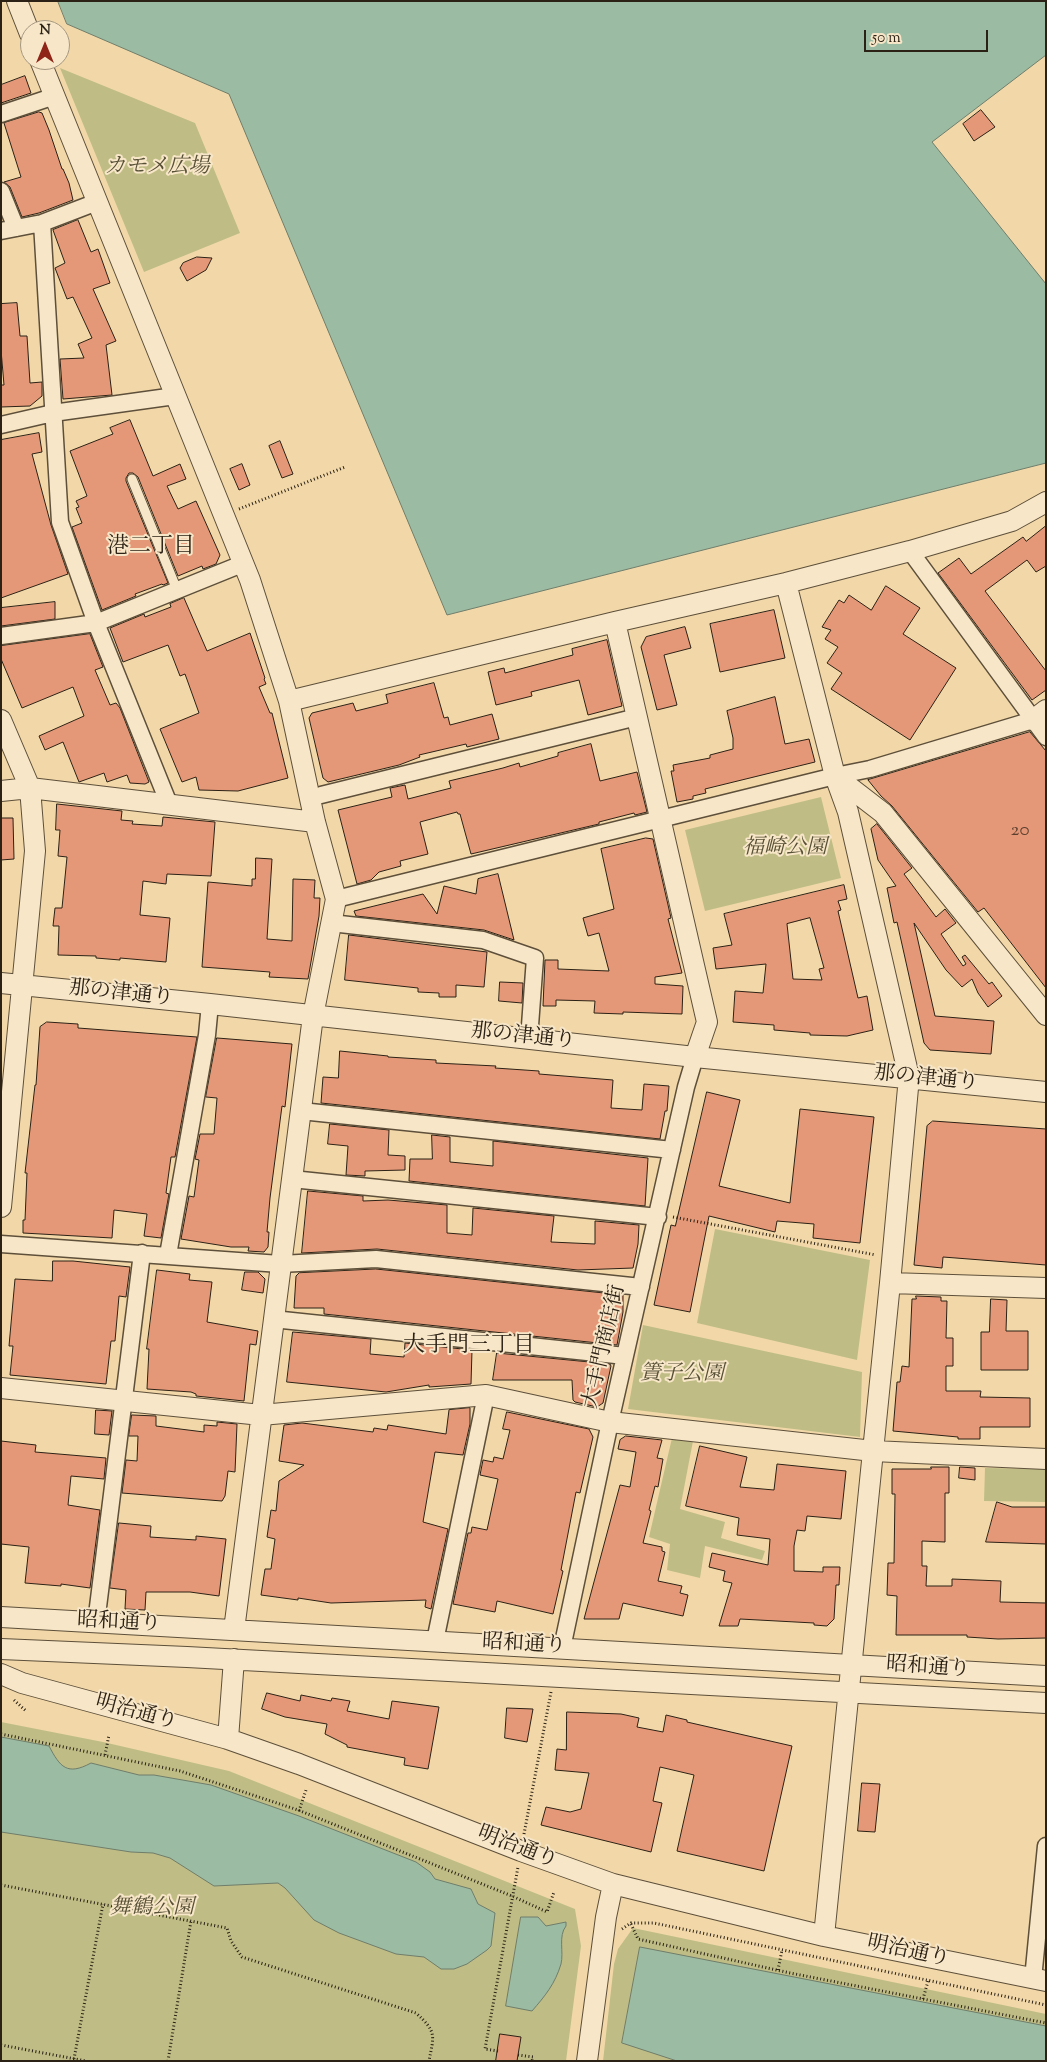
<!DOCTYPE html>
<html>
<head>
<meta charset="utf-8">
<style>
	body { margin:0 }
	#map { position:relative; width:1047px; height:2062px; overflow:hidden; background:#f2d8a9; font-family:"Sorts Mill Goudy",serif }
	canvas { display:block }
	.frame { position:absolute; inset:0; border:2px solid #2b2115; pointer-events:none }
	.north { position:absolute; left:20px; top:20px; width:50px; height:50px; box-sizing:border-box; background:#f7e6c7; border:1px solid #a59780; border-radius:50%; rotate:0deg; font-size:14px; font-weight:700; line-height:20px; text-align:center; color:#2b2115 }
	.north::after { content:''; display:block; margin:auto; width:18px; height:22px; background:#8f2418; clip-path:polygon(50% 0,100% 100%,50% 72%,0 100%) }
	.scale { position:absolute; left:864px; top:30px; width:124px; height:22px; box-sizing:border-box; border:2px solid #2b2115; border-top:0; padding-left:6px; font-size:15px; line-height:18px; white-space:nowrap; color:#2b2115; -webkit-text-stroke:4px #f7e6c7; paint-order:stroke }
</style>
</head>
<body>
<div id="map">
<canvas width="1047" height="2062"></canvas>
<div class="frame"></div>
<div class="north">N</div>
<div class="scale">50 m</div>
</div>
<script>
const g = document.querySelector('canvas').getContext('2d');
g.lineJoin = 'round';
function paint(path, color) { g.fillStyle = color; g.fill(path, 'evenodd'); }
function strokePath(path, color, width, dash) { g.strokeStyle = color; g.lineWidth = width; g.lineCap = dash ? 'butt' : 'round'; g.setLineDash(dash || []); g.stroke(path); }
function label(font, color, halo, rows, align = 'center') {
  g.font = font + ' "Sorts Mill Goudy","Noto Serif JP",serif'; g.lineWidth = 4; g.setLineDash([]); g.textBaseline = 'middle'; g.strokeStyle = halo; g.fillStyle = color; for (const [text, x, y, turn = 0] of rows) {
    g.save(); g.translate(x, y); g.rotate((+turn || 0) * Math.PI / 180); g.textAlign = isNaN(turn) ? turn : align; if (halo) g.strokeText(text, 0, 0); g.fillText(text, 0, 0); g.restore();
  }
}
paint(new Path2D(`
	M60 68 195 123 240 233 144 272Z
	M821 797 841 878 705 911 685 830Z
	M715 1229 870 1260 857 1360 697 1323Z
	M643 1325 862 1372 860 1437 628 1409Z
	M672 1438 693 1441 680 1509 725 1522 721 1538 765 1551 762 1560 705 1546 700 1578 667 1570 670 1544 649 1537Z
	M985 1468 1046 1469V1502L984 1501Z
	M1 1722 103 1742 229 1771 575 1909 581 1946 566 2061H1Z
	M633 1928 1046 2014V2061H603L614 1964 618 1949Z`), '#bfbd85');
const water = new Path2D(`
	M58 1H1046V55L932 142 1046 284V463L447 615 229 94 67 24Z
	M1 1737 49 1746C60 1767 67 1776 91 1763L139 1775H154L211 1785 299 1816 416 1862 430 1872 435 1879 471 1889 478 1904 495 1913 491 1946 487 1950 467 1964 454 1969H441L424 1957 396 1954 339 1933 314 1920 285 1888 278 1883 214 1886 170 1858 153 1853 131 1852 1 1832Z
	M521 1917H538L546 1926 566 1922V1926C558 1936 564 1952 561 1964 555 1984 545 1996 532 2011L506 2006Z
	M640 1947 1046 2026V2061H677L622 2043Z`);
paint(water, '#9cbba3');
strokePath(water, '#6f7d6a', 1);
const building = new Path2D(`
	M25 76 31 93 1 103V85Z
	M981 110 995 127 974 141 963 124Z
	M39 112 42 113 49 130 62 169H63L69 183 73 200 39 213 22 217 10 187 4 182 21 177 4 123Z
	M78 220 91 252 98 249 110 283 93 289 116 341 106 345 112 395 63 399 60 359 84 358 78 344 92 338 73 297 67 299 55 268 65 263 53 230Z
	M197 257 212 258 206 270 187 281 180 268 183 263Z
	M17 303 20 336H27L30 383 42 382V396L30 406 1 407V385H4L1 350V304Z
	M130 420 153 476 180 464 186 479 167 486 178 509 196 501 220 555 216 564 203 569 202 566 178 576 138 477 133 473H129L126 478V481L168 583 163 585 162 584 135 594 136 596 102 610 72 527 82 523 76 508 79 507 76 501 87 496 70 451 113 434 110 428Z
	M39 433 42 452 32 454 51 525 68 574 1 598V440Z
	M280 441 293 474 282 478 269 446Z
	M242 464 250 485 239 490 230 469Z
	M1046 526V566L1036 572 1027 560 985 591 1046 671V690L1032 700 938 573 959 558 971 574 1023 537 1026 541Z
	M886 586 920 608 903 634 956 668 910 740 831 689 842 673 827 663 838 647 825 639 831 630 822 627 839 600 844 603 849 595 871 610Z
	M184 598 207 651 250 633 265 678 264 679 266 684 259 687 270 713H272L288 778 238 791 199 790 196 777 182 782 160 729 199 713 185 674 180 676 168 645 123 662 110 628 144 614 145 617 171 607 170 604Z
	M55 602V619L1 626V608Z
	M774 610 785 658 720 672 710 624Z
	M685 627 691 648 664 655 677 705 657 710 641 647 646 637Z
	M90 634 103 667 95 670 110 705 116 703 120 708 149 782 145 784 130 783 127 775 107 782 104 773 79 782 63 742 45 750 39 736 84 716 73 687 22 708 1 659V646Z
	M607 640 622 706 588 715 579 680 531 692 532 696 496 705 488 672 504 668 505 673 573 655 572 649Z
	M434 683 444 718 448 717 450 725 492 714 499 739 467 747 466 744 419 755 420 757 399 765 328 782 323 778 309 718 312 713 353 703 356 711 388 703 386 695Z
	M775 697 785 744 809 739 815 762 705 789 706 793 693 796V799L677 802 671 771H674L673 765 710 758V755L733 749V738L727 711Z
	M1030 732 1046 751V988L984 908 978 912 892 806 881 796 868 780Z
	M591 744 600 781 637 772 647 812 635 815 634 813 599 822V824L471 854 460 814H458L457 812 420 822 428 854 400 861 401 866 379 872 371 880 357 884 338 810 392 797 390 788 405 785 408 799 451 788 449 781 503 768 519 763 520 767 558 756V753Z
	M57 804 122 811 121 820 133 821 132 824 162 826 163 817 215 822 211 876 167 874 166 884 143 881 140 915 170 918 166 962 120 958V960L96 958V956L58 955 59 926H53L55 908H62L67 857 58 856 60 830H56Z
	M1 818H13L14 859 1 860Z
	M877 824 912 868 904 874 936 917 945 909 956 923 941 934 963 966 966 964 962 957 965 955 989 984 992 982 1002 996 988 1007 978 993 972 979 962 987 946 970 914 923 935 1016 994 1021 991 1054 930 1050 924 1043 897 922 894 923 887 888 896 886 878 860 871 829Z
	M646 838 653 839 671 918 668 919 682 973 655 977V984L683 986 682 1014 623 1012V1014L594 1013 595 1001 556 1000V1006H543L545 960H558V969L609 971 599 933 588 936 583 918 614 909 601 849Z
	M256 858 272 859 267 939 292 941 293 879 315 880 314 898H320L319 916 308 979 269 977 270 972 202 967 208 882 252 886V879H255Z
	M498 874 514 940 484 930 356 916 354 911 423 894 437 914 444 886 476 894 478 879Z
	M844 885 847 899 838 901 841 910 838 911 858 998 867 996 873 1030 847 1036 810 1035V1033L774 1030V1025L733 1022 735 991 763 993 766 964 716 969 713 948 732 945 724 914ZM810 918 824 968 819 969 822 980 793 979 787 924Z
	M349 935 487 952 484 987 456 985V997H439V993L418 992V988L345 980Z
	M500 982 523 983 522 1003 499 1001Z
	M47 1022 78 1024V1028L197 1037 175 1157H171L166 1193 169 1194 161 1238 144 1236 147 1214 114 1210 112 1238 23 1233V1220H25L27 1173H25L35 1085H36L40 1027Z
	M217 1038 292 1044 285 1107 282 1106 270 1198 267 1232H269L268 1247 264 1252 248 1251 249 1247H231L181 1239 189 1196 194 1197 199 1160 195 1159 200 1134H214L217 1098 206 1097Z
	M340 1051 388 1056V1057L436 1060V1063L496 1066 495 1068 539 1071V1074L613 1080 611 1108 642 1110 644 1084 669 1086 667 1111H665L660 1139 321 1103 323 1077 338 1078Z
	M707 1092 740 1100 719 1186 790 1203 800 1109 874 1117 860 1243 813 1238 814 1224 777 1221 775 1232 709 1216 690 1312 654 1305 671 1225 675 1226Z
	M933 1121 1046 1129V1265L943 1257 942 1268 914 1265 927 1126Z
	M330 1124 389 1130 388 1155 405 1156V1170L365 1171V1176L346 1175 348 1146 328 1144Z
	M432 1135 450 1137V1162L493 1166V1141L648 1158 645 1206 409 1181 410 1159H432Z
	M308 1191 363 1196V1201L388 1200 447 1205V1233L472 1235 473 1208 554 1216 551 1242 595 1244V1221L639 1225 638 1244 633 1268 578 1270 377 1249 302 1253Z
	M53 1261H73L130 1267 126 1297 119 1296 115 1341H111L106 1384 10 1375 13 1346H9L15 1279 52 1281Z
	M376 1269 623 1295V1312L617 1345 324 1314V1308H294L296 1276 299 1273Z
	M157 1270 190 1274 189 1280 212 1282 207 1322 258 1331 256 1345 250 1344 244 1401 196 1396V1394L191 1392 147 1389 149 1349H147Z
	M245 1272H258L265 1279 263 1293 242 1290Z
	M916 1296 941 1297V1301H947L946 1338H953V1366H946V1391H981L980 1397 1030 1398V1427H980V1439H958V1437L893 1431 897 1382H900L902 1366 909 1367 912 1299H916Z
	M991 1299 1007 1300 1006 1331H1028V1370H981V1332H989Z
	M293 1332 371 1339 370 1354 404 1357 405 1343 472 1350 471 1384 429 1387V1385L386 1392 287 1382Z
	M497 1353 610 1364 611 1366 603 1403 597 1407 575 1402 573 1400 572 1380H493Z
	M470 1408V1424L463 1455 435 1452 423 1522 448 1529 431 1609 425 1607 426 1600 331 1603 298 1598V1600L261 1595 265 1569H271L275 1539 267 1537 271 1510 276 1511 279 1481 304 1465 279 1461 284 1425 302 1423 373 1432 374 1428 387 1430 388 1425 446 1434 449 1410Z
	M96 1410 112 1411 109 1435 95 1434Z
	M507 1412 589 1429 593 1437 580 1493 576 1492 561 1570 563 1571 553 1614 497 1601 495 1612 453 1604 468 1533H471L472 1527 487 1530 498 1479 480 1475 483 1460 493 1462 494 1457 503 1459 510 1430 503 1429Z
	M132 1415 156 1416V1426L204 1432V1425L217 1426V1422L237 1424 235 1472 228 1471 225 1496 222 1501 122 1493 126 1460 137 1461 138 1436H129Z
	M626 1436 662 1440 657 1458 663 1459 658 1487 655 1486 649 1510 651 1511 643 1543 662 1547V1551L665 1552 658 1581 682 1586 680 1593 688 1595 683 1616 623 1603 619 1619H584L620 1485 630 1487 636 1452 618 1449 620 1440Z
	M1 1441 36 1445 35 1452 106 1458 104 1479 71 1476 68 1505 100 1510 90 1588 61 1584V1586L25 1583 29 1547 1 1544Z
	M700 1446 747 1457 740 1487 774 1490 777 1464 846 1471 841 1519 807 1516 805 1531 797 1530 794 1546V1571L823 1572V1567H840L839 1585H836L834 1619 827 1626 814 1625V1623L740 1619 738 1626H719L732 1583 723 1581 725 1571 709 1567 712 1553 768 1565 770 1539 737 1535 739 1518 686 1506Z
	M931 1467H949V1493H945V1542L922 1541V1566H927L926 1586H952V1579L1001 1581 1000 1602 1046 1603V1638L998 1639 967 1637V1635H896L897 1596 887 1595 888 1563H894L895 1494H892V1469H931Z
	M960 1467 975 1468V1480L959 1478Z
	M997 1502 1012 1507H1046V1544L986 1542Z
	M119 1523 151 1526 150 1537 196 1540V1536L226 1539 219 1596 190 1592H146L145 1610 125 1609 126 1590 110 1588Z
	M267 1693 300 1701 301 1695 331 1701 332 1698 350 1701 347 1711 389 1719 392 1701 439 1707 428 1769 404 1765 405 1758 347 1747V1745L325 1734 327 1724 285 1717 262 1709Z
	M507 1708 533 1709 527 1742 505 1738Z
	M567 1712 621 1714 639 1718 637 1727 663 1732 666 1715 687 1720V1722L792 1746 764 1871 677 1851 694 1775 660 1767 653 1801 662 1803 651 1852 541 1825 546 1807 570 1812 581 1809 589 1773 555 1770 557 1749 566 1750Z
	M862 1783 880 1784 875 1832 858 1831Z
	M500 2034 521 2037 517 2061H496Z`);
paint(building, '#e59878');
strokePath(building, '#2b2115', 1);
const service = new Path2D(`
	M132 479 177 590`);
const minor = new Path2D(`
	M1 114 55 96
	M1 191 16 228
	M42 223 60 522 96 623 169 804
	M1 231 42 223 97 202
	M1 425 53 413 175 396
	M910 551 1046 737
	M1 636 96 623 242 564
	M321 795 637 717
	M336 899 835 776 870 769 1033 720
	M331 923 483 940 535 958 529 1039
	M301 1111 672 1150
	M292 1179 658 1217
	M1 1244 280 1264 376 1259 641 1287
	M168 1255 207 1035 210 1004
	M273 1319 625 1356
	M96 1623 142 1253
	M435 1641 486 1395
	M562 1648 610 1422 686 1087 695 1057
	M1033 1979 1046 1846`);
const tertiary = new Path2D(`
	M17 1 30 34
	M40 60 250 580 289 701 315 822 336 899 313 1016 234 1630
	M786 583 835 776 848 812 909 1077 890 1283 824 1936
	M615 622 707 1022 695 1057
	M289 701 615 622 786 583 910 551 1012 521 1046 502
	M1 720 30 788 35 851 1 1207
	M1033 720 1046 710
	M835 776 883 813 1046 1015
	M1 791 30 788 315 822
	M1 983 210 1004 695 1057 1046 1092
	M890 1283 1046 1288
	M1 1388 261 1415 486 1395 610 1422 873 1451 1046 1459
	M1 1617 1046 1676
	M1 1649 187 1657 1046 1703
	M1 1674 22 1683 228 1739 299 1764 521 1851 613 1884 824 1936 1046 1981
	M228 1739 234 1659
	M587 2061 606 1917 613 1884`);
strokePath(service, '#5d4f3a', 11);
strokePath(minor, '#5d4f3a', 19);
strokePath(tertiary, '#5d4f3a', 22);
strokePath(new Path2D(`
	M239 509 345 467
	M673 1217 876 1255
	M14 1700 26 1711
	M1 1734 180 1771 298 1810 512 1896 547 1912 554 1892
	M105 1755 109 1735
	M299 1811 306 1790
	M524 1834 551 1692
	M1 1885 227 1928 231 1941 242 1957 416 2013C437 2032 434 2035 429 2061
	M631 1924 638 1939 790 1973 1046 2023
	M622 1929 631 1923H654L1046 2005
	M778 1970 782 1950
	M923 1999 928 1981
	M1 2045 86 2061
	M498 2051 485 2049 518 1867
	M518 2055 533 2057 532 2061
	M74 2059 103 1904
	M168 2061 191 1921`), '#2b2115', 3, [1, 2.5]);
strokePath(service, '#f7e6c7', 9);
strokePath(minor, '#f7e6c7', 16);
strokePath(tertiary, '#f7e6c7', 20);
label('19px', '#5a3f2e', null, [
	["20",1020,832]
]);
label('italic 21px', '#575037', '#f7e6c7', [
	["カモメ広場",157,168],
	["福崎公園",785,849],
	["簀子公園",682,1375],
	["舞鶴公園",152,1909]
]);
label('21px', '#2b2115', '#f7e6c7', [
	["那の津通り",121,995,6],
	["那の津通り",523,1038,6],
	["那の津通り",926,1080,6],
	["大手門商店街",606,1347,-77],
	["昭和通り",119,1624,3],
	["昭和通り",524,1646,3],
	["昭和通り",928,1669,4],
	["明治通り",136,1714,15],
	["明治通り",517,1849,21],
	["明治通り",908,1953,12]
]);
label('22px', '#2b2115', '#f7e6c7', [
	["港二丁目",151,548],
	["大手門三丁目",469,1347]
]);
</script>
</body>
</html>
